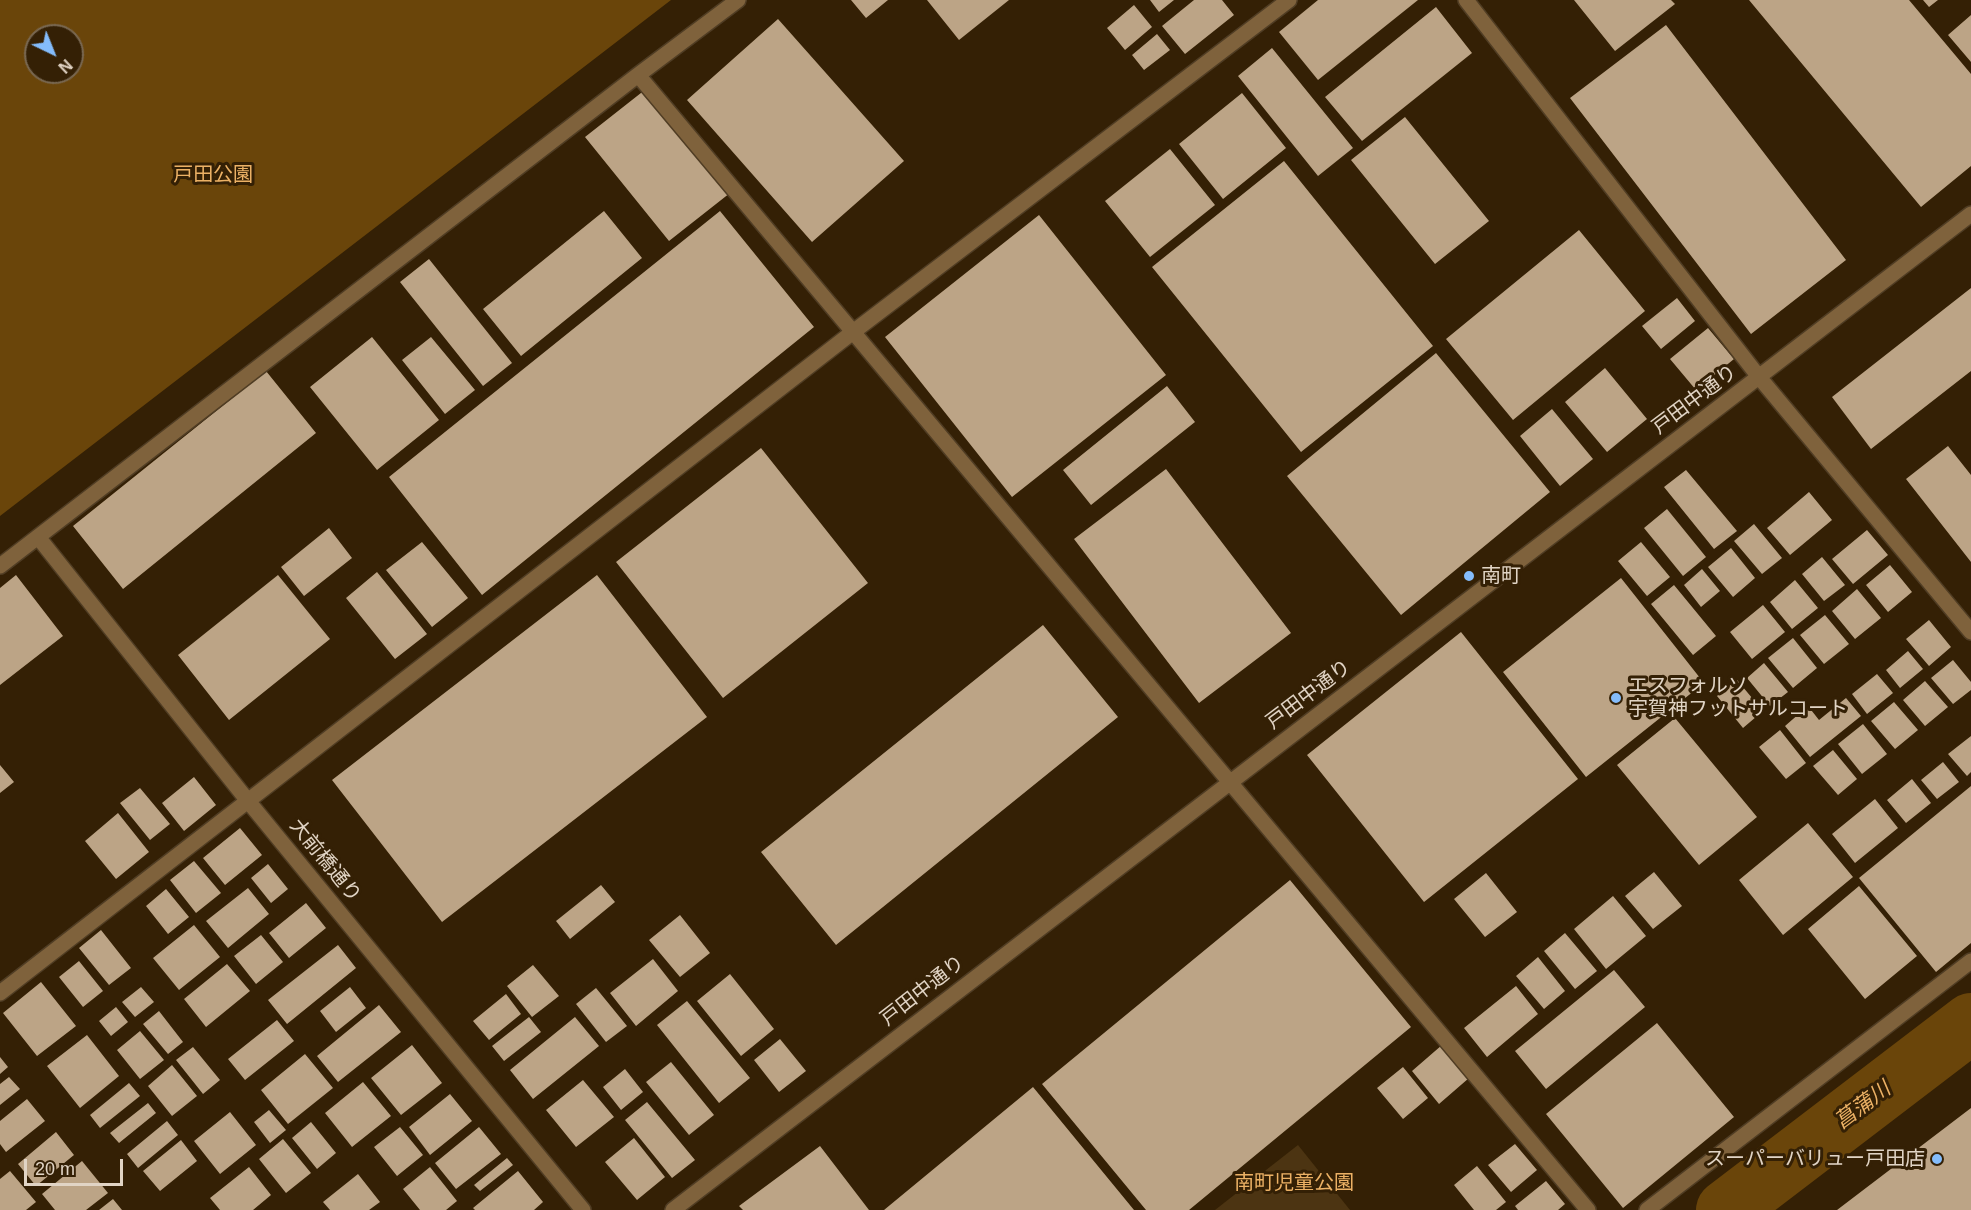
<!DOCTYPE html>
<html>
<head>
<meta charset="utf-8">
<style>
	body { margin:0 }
	#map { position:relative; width:1971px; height:1210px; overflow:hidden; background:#342005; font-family:Helvetica,sans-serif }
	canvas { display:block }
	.north { position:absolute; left:24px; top:24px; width:60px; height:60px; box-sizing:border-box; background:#342005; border:2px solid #796852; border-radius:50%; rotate:137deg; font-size:16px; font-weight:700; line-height:24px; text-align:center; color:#e1d4c5 }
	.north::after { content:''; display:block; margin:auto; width:21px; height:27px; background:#84bcfb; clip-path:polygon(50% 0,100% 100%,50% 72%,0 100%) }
	.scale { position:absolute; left:24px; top:1159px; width:99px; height:27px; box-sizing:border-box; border:3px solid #e1d4c5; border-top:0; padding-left:8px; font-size:18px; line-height:21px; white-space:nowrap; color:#e1d4c5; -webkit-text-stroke:4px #342005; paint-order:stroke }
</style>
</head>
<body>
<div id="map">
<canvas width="1971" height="1210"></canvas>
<div class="north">N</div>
<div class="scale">20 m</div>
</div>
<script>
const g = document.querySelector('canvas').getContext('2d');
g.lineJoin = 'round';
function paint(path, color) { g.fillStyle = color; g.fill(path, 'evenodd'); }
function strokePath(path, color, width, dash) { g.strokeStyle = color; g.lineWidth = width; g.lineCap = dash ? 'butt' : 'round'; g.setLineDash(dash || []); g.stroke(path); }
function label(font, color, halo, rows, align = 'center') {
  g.font = font + ' Helvetica,"Noto Sans JP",sans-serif'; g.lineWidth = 6; g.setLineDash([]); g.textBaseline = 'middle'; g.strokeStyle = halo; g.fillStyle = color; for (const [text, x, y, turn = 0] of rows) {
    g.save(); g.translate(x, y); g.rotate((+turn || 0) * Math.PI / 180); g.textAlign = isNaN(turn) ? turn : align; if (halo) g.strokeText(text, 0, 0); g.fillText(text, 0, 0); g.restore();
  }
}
paint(new Path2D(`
	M1298 1145 1350 1210H1215Z`), '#4c3412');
paint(new Path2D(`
	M0 0H671L0 516ZM36 36H72V72H36Z`), '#6a450a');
strokePath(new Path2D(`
	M1726 1210 1971 1023`), '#6a450a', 60);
paint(new Path2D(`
	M851 0H888L866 18Z
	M927 0H1009L959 40Z
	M1150 0H1174L1159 12Z
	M1194 0H1222L1234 15 1185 54 1162 26Z
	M1318 0H1418L1318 80 1279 32Z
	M1574 0H1671L1675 4 1615 51Z
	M1749 0H1909L1971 74V166L1921 207Z
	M1923 0H1938L1929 7Z
	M1134 5 1152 27 1125 50 1107 28Z
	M1436 7 1472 53 1362 141 1325 97Z
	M1971 15V62L1948 35Z
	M778 19 904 161 812 242 687 100Z
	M1666 25 1846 260 1751 334 1570 98Z
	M1157 34 1170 50 1144 70 1132 55Z
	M1272 48 1353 148 1318 176 1238 76Z
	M646 89 730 193 669 241 585 137Z
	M1242 93 1286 148 1223 199 1179 144Z
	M1405 117 1489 221 1435 264 1351 160Z
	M1170 149 1215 205 1150 257 1105 201Z
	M1284 161 1433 346 1301 452 1152 267Z
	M604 211 642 258 521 356 483 309Z
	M720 211 814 327 482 595 389 477Z
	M1039 215 1166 375 1012 497 885 337Z
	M1579 230 1645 311 1513 420 1446 339Z
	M429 259 512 363 483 386 400 282Z
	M1971 288V371L1871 449 1832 397Z
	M1677 298 1695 321 1661 349 1642 326Z
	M1708 328 1734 359 1696 390 1670 359Z
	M372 337 439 420 377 470 310 387Z
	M431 337 475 390 445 414 402 360Z
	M1436 353 1550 492 1401 615 1287 476Z
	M1605 368 1647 419 1607 452 1565 402Z
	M266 371 316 433 123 589 73 526Z
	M1167 386 1195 422 1091 505 1063 470Z
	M1552 409 1593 459 1560 486 1520 436Z
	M1948 446 1971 475V562L1906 479Z
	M761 448 868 583 723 698 616 562Z
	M1166 469 1291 633 1199 703 1074 539Z
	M1686 470 1737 531 1714 549 1664 487Z
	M1809 492 1832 520 1790 555 1767 528Z
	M1667 509 1706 557 1683 576 1644 528Z
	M1754 524 1782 558 1762 574 1734 541Z
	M329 528 352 558 304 596 281 567Z
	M1867 530 1888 555 1853 584 1832 559Z
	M422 542 468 598 432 627 386 570Z
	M1641 542 1670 577 1647 596 1618 561Z
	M1731 548 1755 578 1733 597 1708 567Z
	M1822 557 1845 585 1824 601 1802 574Z
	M1890 565 1912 592 1888 612 1866 585Z
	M1702 569 1720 591 1701 607 1684 585Z
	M377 572 427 634 395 659 346 598Z
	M16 575 63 636 0 685V588Z
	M278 575 330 639 229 720 178 655Z
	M597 575 707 717 442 922 332 780Z
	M1621 578 1704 683 1586 777 1503 672Z
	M1795 580 1818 608 1792 629 1770 602Z
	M1674 585 1716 636 1693 655 1651 604Z
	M1857 589 1881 618 1855 639 1832 611Z
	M1763 605 1785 632 1752 659 1730 632Z
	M1825 615 1849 644 1824 664 1800 635Z
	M1929 620 1951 647 1929 666 1906 639Z
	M1043 625 1118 717 836 945 761 852Z
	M1461 632 1578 779 1424 902 1307 755Z
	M1793 638 1817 668 1793 688 1768 658Z
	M1908 651 1923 669 1900 688 1886 670Z
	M1953 660 1971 682V690L1953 704 1931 678Z
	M1764 663 1788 692 1770 706 1747 678Z
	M1877 674 1893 693 1867 714 1852 694Z
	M1737 680 1763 711 1743 728 1717 696Z
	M1925 681 1948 707 1925 726 1903 700Z
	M1846 698 1861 716 1810 757 1785 726 1808 706 1819 720Z
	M1894 702 1918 730 1895 749 1871 721Z
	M1675 718 1757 817 1699 865 1617 765Z
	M1863 724 1887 754 1862 774 1838 744Z
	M1780 730 1806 763 1786 779 1759 747Z
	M1971 736V772L1967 776 1948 754Z
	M1833 750 1857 779 1838 795 1813 766Z
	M1943 762 1959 782 1937 799 1921 780Z
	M0 765 14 782 0 793Z
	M194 777 216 805 184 831 162 803Z
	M1912 779 1931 803 1906 823 1887 800Z
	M1971 786V943L1936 972 1859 878Z
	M140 788 170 824 150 840 120 803Z
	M1875 799 1898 828 1855 863 1832 834Z
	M118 813 149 852 116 879 85 841Z
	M1808 823 1853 877 1783 935 1739 880Z
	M240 828 262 855 225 885 203 858Z
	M194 861 221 893 196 913 170 880Z
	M268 864 288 889 271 903 251 878Z
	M1654 872 1682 906 1653 929 1625 896Z
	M1486 873 1517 912 1485 937 1454 899Z
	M1290 880 1411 1027 1189 1210H1146L1042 1084Z
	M601 885 615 902 570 939 556 921Z
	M1859 886 1917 956 1865 999 1808 929Z
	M248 888 269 914 228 948 206 921Z
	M166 889 189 917 168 934 146 906Z
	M1613 896 1646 936 1606 969 1574 929Z
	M306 903 326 928 289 958 269 933Z
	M680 915 710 953 680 977 649 940Z
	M194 925 220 957 179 990 153 958Z
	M101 930 131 968 109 985 79 948Z
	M1565 933 1597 971 1575 989 1544 951Z
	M261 935 283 962 256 984 234 956Z
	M338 945 356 968 287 1024 268 1000Z
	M1538 957 1565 991 1544 1009 1516 976Z
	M653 959 678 991 636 1026 610 993Z
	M79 961 103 991 83 1007 59 977Z
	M227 964 250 991 206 1027 184 999Z
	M533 965 559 996 532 1017 507 986Z
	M1614 970 1645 1007 1546 1089 1515 1051Z
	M730 974 774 1029 741 1056 697 1001Z
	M41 982 76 1026 37 1056 3 1013Z
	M1516 986 1538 1014 1487 1057 1464 1028Z
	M141 987 154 1002 135 1017 122 1002Z
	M350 987 366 1008 336 1032 320 1011Z
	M596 988 627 1026 606 1042 576 1004Z
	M506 994 521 1014 489 1040 473 1021Z
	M687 1001 750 1078 719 1103 657 1025Z
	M379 1005 401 1032 338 1082 317 1056Z
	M116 1007 128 1022 111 1036 99 1021Z
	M159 1011 183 1042 168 1054 143 1024Z
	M529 1017 541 1032 504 1061 492 1046Z
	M575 1017 599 1046 533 1099 510 1070Z
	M277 1020 294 1041 245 1080 228 1059Z
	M1657 1023 1734 1117 1623 1208 1546 1114Z
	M140 1031 164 1060 140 1079 117 1050Z
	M87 1035 119 1076 80 1108 47 1066Z
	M780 1039 806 1071 779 1092 754 1060Z
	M412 1045 442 1083 401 1115 371 1078Z
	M1442 1045 1469 1078 1439 1104 1412 1071Z
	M193 1047 220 1080 203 1094 176 1060Z
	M305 1054 333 1088 288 1124 261 1090Z
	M0 1057 8 1067 0 1074Z
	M671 1062 714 1115 689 1135 646 1082Z
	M172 1065 197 1096 172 1116 148 1086Z
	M1403 1067 1428 1098 1403 1119 1377 1088Z
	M625 1069 643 1092 621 1110 603 1087Z
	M9 1077 20 1089 0 1105V1084Z
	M583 1080 614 1117 576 1147 546 1110Z
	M363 1082 391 1116 352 1147 325 1113Z
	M129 1083 140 1096 100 1128 90 1115Z
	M1033 1087 1134 1210H884Z
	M450 1094 472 1121 430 1155 409 1127Z
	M27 1099 45 1121 6 1152 0 1144V1121Z
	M647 1102 695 1160 672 1178 625 1120Z
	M148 1103 156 1113 119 1143 110 1133Z
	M1971 1108V1210H1837Z
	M269 1110 286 1130 270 1143 254 1122Z
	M230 1112 256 1145 220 1174 194 1141Z
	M167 1121 178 1135 138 1168 127 1154Z
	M311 1122 336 1153 317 1169 292 1138Z
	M400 1127 423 1155 397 1176 374 1147Z
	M479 1127 501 1154 456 1189 435 1163Z
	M56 1132 74 1155 36 1186 18 1164Z
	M634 1138 665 1177 637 1200 605 1162Z
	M283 1139 311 1173 286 1193 259 1159Z
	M181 1140 197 1161 160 1191 143 1171Z
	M1515 1144 1537 1170 1511 1192 1488 1165Z
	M820 1146 869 1210H743L739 1206Z
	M507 1158 513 1165 480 1191 474 1185Z
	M82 1161 108 1193 86 1210H55L42 1194Z
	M1477 1166 1506 1202 1496 1210H1474L1454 1185Z
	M249 1167 271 1195 253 1210H220L210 1198Z
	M430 1167 457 1201 446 1210H420L403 1189Z
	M10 1171 36 1202 26 1210H0V1179Z
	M518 1171 543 1202 534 1210H475L473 1208Z
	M358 1174 380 1202 369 1210H330L323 1202Z
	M1546 1181 1565 1204 1558 1210H1518L1515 1206Z
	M113 1199 122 1210H99Z`), '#bca486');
const minor = new Path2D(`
	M1466 0 1759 377 1971 632
	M638 75 1588 1210
	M38 537 248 801 583 1210
	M0 566 638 75 738 0
	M0 993 853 332 1289 0
	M673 1210 1971 214
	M1647 1210 1971 961`);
strokePath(minor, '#503d24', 18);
strokePath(minor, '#7f623c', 15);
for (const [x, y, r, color] of [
	[1469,576,6,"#84bcfb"],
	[1616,698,6,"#84bcfb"],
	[1937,1159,6,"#84bcfb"]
]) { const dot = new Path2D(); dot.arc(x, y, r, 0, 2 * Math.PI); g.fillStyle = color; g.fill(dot); strokePath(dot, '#342005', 2); }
label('20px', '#ecb165', '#342005', [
	["戸田公園",213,175],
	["南町児童公園",1294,1183]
]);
label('20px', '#e1d4c5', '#342005', [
	["戸田中通り",1695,400,-37],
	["戸田中通り",1309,695,-37],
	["大前橋通り",325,861,51],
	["戸田中通り",923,991,-38]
]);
label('20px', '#e1d4c5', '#342005', [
	["南町",1481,576],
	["エスフォルソ",1628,686],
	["宇賀神フットサルコート",1628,709],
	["スーパーバリュー戸田店",1925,1159,"right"]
], 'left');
label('italic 21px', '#ecb165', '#342005', [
	["菖蒲川",1863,1106,-37]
]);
</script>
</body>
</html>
